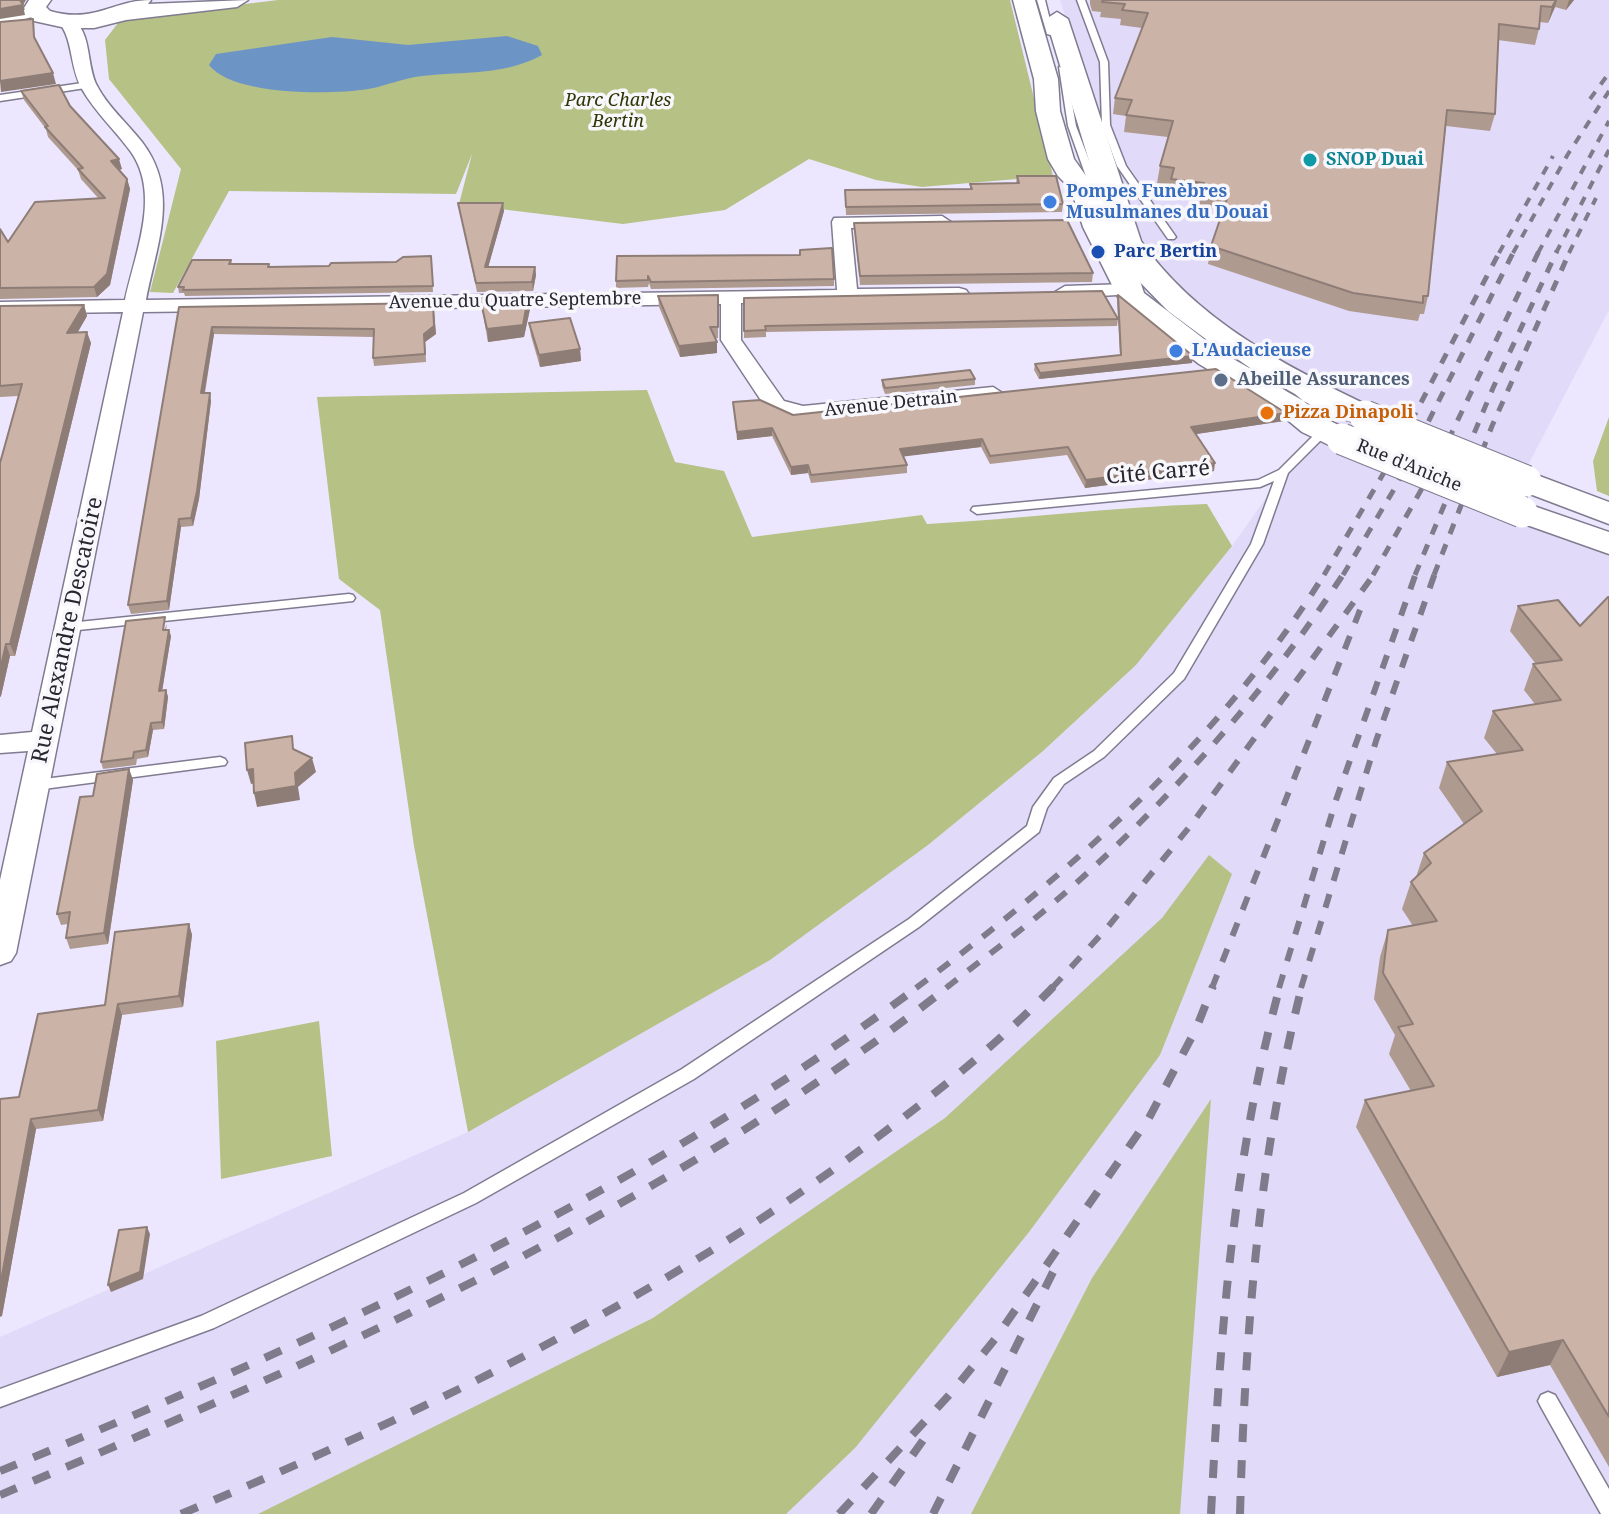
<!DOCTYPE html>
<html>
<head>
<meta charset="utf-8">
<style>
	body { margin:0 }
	canvas { display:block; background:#ece7ff }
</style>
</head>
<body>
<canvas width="1609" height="1514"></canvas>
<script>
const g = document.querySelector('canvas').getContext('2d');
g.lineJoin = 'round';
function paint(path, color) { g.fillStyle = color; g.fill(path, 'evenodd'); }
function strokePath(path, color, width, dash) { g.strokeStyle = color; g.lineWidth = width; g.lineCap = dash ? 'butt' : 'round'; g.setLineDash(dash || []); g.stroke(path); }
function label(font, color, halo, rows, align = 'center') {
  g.font = font + ' "Noto Serif",serif'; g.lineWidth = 7; g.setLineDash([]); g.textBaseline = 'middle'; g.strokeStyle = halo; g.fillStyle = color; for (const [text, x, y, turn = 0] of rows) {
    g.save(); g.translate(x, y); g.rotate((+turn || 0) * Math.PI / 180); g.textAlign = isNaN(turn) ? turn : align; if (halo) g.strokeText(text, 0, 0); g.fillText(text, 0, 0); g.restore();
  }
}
paint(new Path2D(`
	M1060 0H1609V310L1503 513 1609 546V1514H0V1337L468 1132 928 845 1043 751 1136 665 1232 546 1336 399 1183 294 1137 244Z`), '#e1daf9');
paint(new Path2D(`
	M278 0H1010L1053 176 922 187 876 180 809 159 725 210 623 224 459 204 472 154 456 194 229 191 173 293 150 292 181 169 109 79 105 40 121 19Z
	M647 390 675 462 724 471 752 537 922 515 927 524C1021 519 1113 507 1207 504L1232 546 1136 665 1043 751 928 845 770 960 468 1132 414 846 380 610 339 579 317 397Z
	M1609 417V496L1597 491 1593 461Z
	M1209 855 1232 874 1160 1055 1029 1232 855 1448 786 1514H258L653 1318 945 1118 1162 918Z
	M319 1021 332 1156 221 1179 216 1041Z
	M1211 1099 1180 1514H971L1092 1278Z`), '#b5c185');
paint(new Path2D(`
	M507 36 538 46 542 55C503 76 464 71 422 76 403 78 386 86 368 89 331 95 233 96 209 65L216 54 332 37 408 45Z`), '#6c95c6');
const service = new Path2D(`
	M1037 0H1045L1054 36 1047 34Z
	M1077 0H1085L1108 62 1110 125 1126 166 1176 237 1174 239H1168L1117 166 1102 125 1100 62Z
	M1059 67 1066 69 1076 126 1109 213 1107 215 1099 213 1068 126Z
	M89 82 92 83V87L0 101V95Z
	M1130 268H1136L1176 307 1234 350V354H1226L1168 311 1130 272Z
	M1324 428 1330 431 1288 473 1263 544 1184 679 1104 757 1064 784 1047 808 1039 832 919 927 694 1079 476 1203 214 1328 0 1407V1389L201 1316 464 1193 682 1069 909 919 1027 826 1033 807 1054 778 1094 751 1174 673 1251 544 1274 481 1260 487 977 514 971 510 973 507 1258 480 1279 470 1320 429Z
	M349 594 353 595 355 598 353 601 69 631 63 627 69 623Z
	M220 757 225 759 227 762 225 765 36 790 29 785 36 780Z
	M1548 1392 1555 1395 1609 1489V1514H1601L1541 1407 1538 1401 1541 1395Z`);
const minor = new Path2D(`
	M36 6 44 11 41 14 0 27V17Z
	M60 18H72C92 34 86 61 96 84 107 106 127 123 142 142 180 192 157 243 146 300L837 290 832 222 834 218 942 216 951 222 949 226 851 228 857 289 959 288 966 290 969 294 966 298 741 303V340L784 401 803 406 993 387 1004 394 993 401 803 420 768 411 721 340V304L143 312 16 953 11 961 0 965V880L28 751 0 753V735L32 732 123 312 0 314V302L125 300C135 253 161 195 131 152 115 130 95 112 82 89 69 66 74 40 58 21Z
	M1127 284 1137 290 1134 294 1065 298 1055 292 1065 286Z`);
const secondary = new Path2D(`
	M29 0H51L46 7 50 11C94 24 113 0 151 0L148 4 248 0 237 7 126 20 94 28H66L34 21 24 8Z
	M1013 0H1035L1058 79 1060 111 1074 159 1099 194 1046 19 1057 12 1068 19 1141 241C1196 321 1290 369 1376 409L1381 416 1376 423C1327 435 1174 316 1139 278L1144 293 1221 352 1295 394 1324 418 1353 432 1358 439 1353 446 1342 449 1331 446 1302 432 1273 408 1199 364 1121 303 1083 227 1071 189 1058 176 1048 159 1036 111 1034 79Z
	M1526 471 1609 502V524L1514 488 1509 481 1514 474Z
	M1522 502 1609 532V554L1510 519 1505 512 1510 505Z`);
strokePath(service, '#807b90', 3);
strokePath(minor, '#807b90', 3);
strokePath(secondary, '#807b90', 3);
paint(service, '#fff');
paint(minor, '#fff');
paint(secondary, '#fff');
strokePath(new Path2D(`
	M1590 99 1609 73
	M1499 253 1553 156
	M1513 253 1568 154 1609 91
	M1538 253 1609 121
	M1556 253 1609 150
	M1569 253 1596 198`), '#7f7b8b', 4, [9, 9]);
strokePath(new Path2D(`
	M1324 575 1389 464 1500 251
	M1343 575 1396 486 1514 251
	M1373 575 1442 453 1539 251
	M1415 575 1493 388 1557 251
	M1434 575 1492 426 1570 251`), '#7f7b8b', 5, [11, 11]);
strokePath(new Path2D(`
	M916 988C1071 872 1222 740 1325 573
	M946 988C981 960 1017 934 1051 905 1159 813 1267 692 1344 573
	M1052 988 1107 928 1191 825 1375 573
	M1212 988 1362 605
	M1279 988 1336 800 1416 573
	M1301 988 1376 741 1435 573`), '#7f7b8b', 6, [14, 14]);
strokePath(new Path2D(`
	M0 1471C320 1340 640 1194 919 986
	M0 1495C330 1356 666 1209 949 986
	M181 1514C425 1412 663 1298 875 1139 938 1092 1000 1042 1054 986
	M839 1514 952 1392 995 1339 1149 1118 1196 1029 1213 986
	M871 1514 931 1429
	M933 1514 1057 1264
	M1211 1514C1220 1336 1233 1159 1280 986
	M1240 1514C1245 1336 1258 1159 1302 986`), '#7f7b8b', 8, [18, 18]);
const secondaryBridge = new Path2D(`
	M1365 416 1526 481
	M1342 439 1522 512`);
strokePath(secondaryBridge, '#807b90', 33, []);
strokePath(secondaryBridge, '#fff', 31);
paint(new Path2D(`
	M1090 0H1574L1566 10 1555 7 1548 23 1540 22 1539 29 1535 45 1498 40 1495 114 1490 131 1446 126 1428 296 1424 314H1420L1418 321 1349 311 1208 264 1211 246 1223 210 1199 207 1200 200 1168 196 1170 185 1157 183 1160 166 1168 137 1124 132 1126 116 1113 114 1115 98 1142 28 1120 25 1121 19 1100 17 1101 12 1092 11 1090 4Z
	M21 91 70 106 122 169 119 170 127 179 130 189 110 285 97 297 0 299V229L8 242 99 199 81 179 78 170 48 137 46 129 24 100Z
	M1017 176 1063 204 1062 212 846 215 845 190 970 189V184L1016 183Z
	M458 203 504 211 488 267H535L536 275 533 291 477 292Z
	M854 223 1093 273 1092 282 860 285Z
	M800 255 834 279V286L651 289 649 283 648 287 616 288V281Z
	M431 256 433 292 185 296 184 293H179L178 287 231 260 232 264H269L270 267 329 266 396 262Z
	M718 295V338H715L717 353 680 357 659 307 658 296Z
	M1118 295 1192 363 1039 379 1034 370 1035 364 1120 355 1117 301Z
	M528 297 530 309 524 337 488 342 480 298Z
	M744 298 1118 319 1117 326 766 332V337L744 338Z
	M84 305 87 316 77 333 91 343 15 656H10L1 696 0 697V463L18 396 0 397V306Z
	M179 307 434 310 436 334 425 342 426 362 374 366 373 358V337L214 334 205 393 211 401 199 499 193 526 181 527 169 610 131 614 128 605Z
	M529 323 580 349 581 361 540 367 531 336Z
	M975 379V385L885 394 882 386V380Z
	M733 402 793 415 1284 421 1196 434 1214 471 1085 488 1067 455 990 464 981 447 903 456 907 465V473L811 483 808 473 791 475 772 436 737 440Z
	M1609 597V1467L1550 1365 1497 1377 1356 1127 1365 1100 1411 1091 1389 1054 1395 1035 1374 999 1380 957 1388 930 1413 926 1402 909 1411 882 1416 877 1424 853 1464 824 1439 788 1447 762 1497 754 1484 738 1493 711 1535 704 1524 690 1533 664H1536L1510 631 1518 606 1580 626Z
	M167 624 166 630 171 636 162 691 166 690 168 697 164 729 153 730 148 757 137 759 136 765 103 769 101 762Z
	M129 769 133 780 108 944 70 949 66 938 68 924 61 925 57 914 93 796Z
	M189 924 192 935 183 1007 122 1015 103 1121 36 1129 2 1316 19 1097 105 1005Z`), '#af9a90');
paint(new Path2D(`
	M19 0H26L23 5 25 15 0 19V9Z
	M1556 0H1557L1555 7 1548 23 1552 7Z
	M1569 0H1574L1566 10Z
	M53 73 56 84 1 92 0 81Z
	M119 159 122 169 114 171 111 161Z
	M127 179 130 189 110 285 97 297 94 287Z
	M503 203 504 211 486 275 485 267Z
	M535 267 536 275 533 291 532 282Z
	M528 297 530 309 524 337 488 342 487 329Z
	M433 303 436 334 425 342 426 362 424 334Z
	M84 305 87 316 71 344 67 333Z
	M212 327 214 334 203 401 201 393Z
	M87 332 91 343 15 656 10 644Z
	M717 342V353L680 357 679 346Z
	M580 349 581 361 540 367 539 355Z
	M1193 356 1192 363 1039 379 1040 373Z
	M210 393 211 401 199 499 193 526 191 518Z
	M1286 413 1284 421 1190 435 1191 427Z
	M772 428V436L737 440V432Z
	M982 439 981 447 900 457V449Z
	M1215 463 1214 471 1085 488 1086 480Z
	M808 465V473L791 475V467Z
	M179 519 181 527 169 610 167 601Z
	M169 630 171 636 161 698 159 691Z
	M6 644 10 656 1 696 0 697V670Z
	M166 690 168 697 164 729 162 722Z
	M151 723 153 730 148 757 146 750Z
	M312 758 316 772 298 787 300 800 257 807 254 793 295 773Z
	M129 769 133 780 108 944 104 933Z
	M253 769 257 783 251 784 247 770Z
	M189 924 192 935 183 1007 179 996Z
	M118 1004 122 1015 103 1121 98 1110Z
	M31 1119 36 1129 2 1316 0 1317V1286Z
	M147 1227 150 1234 143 1279 111 1292 108 1285Z
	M1563 1340 1550 1365 1497 1377 1509 1352Z`), '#8e7d76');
const building = new Path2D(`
	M0 0H20L23 5 0 9Z
	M1103 0H1556L1552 7 1541 6 1539 29 1499 24 1495 114 1447 110 1428 296H1423V303L1353 293 1211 246 1229 193 1202 190 1204 183 1171 179 1174 168 1160 166 1173 121 1126 115 1132 100 1115 98 1148 13 1122 10 1125 4 1102 2Z
	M33 19 34 37 53 73 0 81V22Z
	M59 85 70 106 119 159 111 161 127 179 107 274 94 287 0 288V229L8 242 35 202 105 198 78 169 83 168 45 127 48 126 21 91Z
	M1017 176H1056L1063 204 846 207 845 190 972 189 970 184 1019 183Z
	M458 203H503L485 267H535L532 282 476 283Z
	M1067 220 1093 273 860 276 854 223Z
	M832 248 834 279 651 282 648 276V280L616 281 617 256 800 255V250Z
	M431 256 433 286 183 290 184 287H178L192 260H231L229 264H269L268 267 329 266 331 263 396 262 403 257Z
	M1102 291 1118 319 765 326 766 330 744 331V298Z
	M718 295V327H710L717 342 679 346 658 296Z
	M1118 295 1193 356 1040 373 1035 364 1121 355Z
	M528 297 523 325 487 329 480 298Z
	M433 303 434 326 424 334 425 354 373 358 374 329 212 327 201 393H210L197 491 191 518 179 519 167 601 128 605 179 307Z
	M84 305 67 333 87 332 10 644H6L0 670V463L22 384 0 386V306Z
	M570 318 580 349 539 355 529 323Z
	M1216 369 1286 413 1191 427 1215 463 1086 480 1068 447 990 456 982 439 900 449 907 465 811 475 808 465 791 467 772 428 737 432 733 402 760 400 793 415Z
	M970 370 975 379 885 388 882 380Z
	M1608 597H1609V1417L1563 1340 1509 1352 1365 1100 1434 1086 1398 1027 1413 1024 1383 973 1388 930 1437 921 1411 882 1431 863 1424 853 1482 811 1447 762 1523 750 1493 711 1561 700 1533 664 1562 660 1518 606 1558 600 1580 626Z
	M165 617 163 630H169L159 691 166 690 162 722 151 723 146 750 134 752 133 758 101 762 126 621Z
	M292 736 293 749 312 758 295 773 296 786 254 793 253 769 247 770 245 743Z
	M129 769 104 933 66 938 70 912 57 914 80 797 93 796 97 774Z
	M189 924 179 996 118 1004 98 1110 31 1119 0 1286V1099L19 1097 38 1014 105 1005 115 932Z
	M147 1227 140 1272 108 1285 119 1230Z`);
paint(building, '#cbb3a8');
strokePath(building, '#8e7d76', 2);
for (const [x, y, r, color] of [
	[1310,160,8,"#0f9aa8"],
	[1050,202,8,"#3f7fe0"],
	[1098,252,8,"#1a4fb4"],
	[1176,351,8,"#3f7fe0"],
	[1221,380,8,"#5c6f8a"],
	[1267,413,8,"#e8710a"]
]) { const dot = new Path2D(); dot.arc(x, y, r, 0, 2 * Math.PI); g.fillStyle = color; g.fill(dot); strokePath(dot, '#f8f7fc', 3); }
label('italic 18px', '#2f3603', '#f8f7fc', [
	["Parc Charles",618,101],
	["Bertin",618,122]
]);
label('bold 18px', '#0d838f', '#f8f7fc', [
	["SNOP Duai",1326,160]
], 'left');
label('bold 18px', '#366cbe', '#f8f7fc', [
	["Pompes Funèbres",1066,192],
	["Musulmanes du Douai",1066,213],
	["L'Audacieuse",1192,351]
], 'left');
label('bold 18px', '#164399', '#f8f7fc', [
	["Parc Bertin",1114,252]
], 'left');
label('18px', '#28262f', '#f8f7fc', [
	["Avenue du Quatre Septembre",515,301,-1],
	["Avenue Detrain",891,404,-6],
	["Rue d'Aniche",1409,466,22]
]);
label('bold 18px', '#4e5e75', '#f8f7fc', [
	["Abeille Assurances",1237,380]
], 'left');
label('bold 18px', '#c56008', '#f8f7fc', [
	["Pizza Dinapoli",1283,413]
], 'left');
label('22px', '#28262f', '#f8f7fc', [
	["Cité Carré",1158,473,-5],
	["Rue Alexandre Descatoire",68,630,-78]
]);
</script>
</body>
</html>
